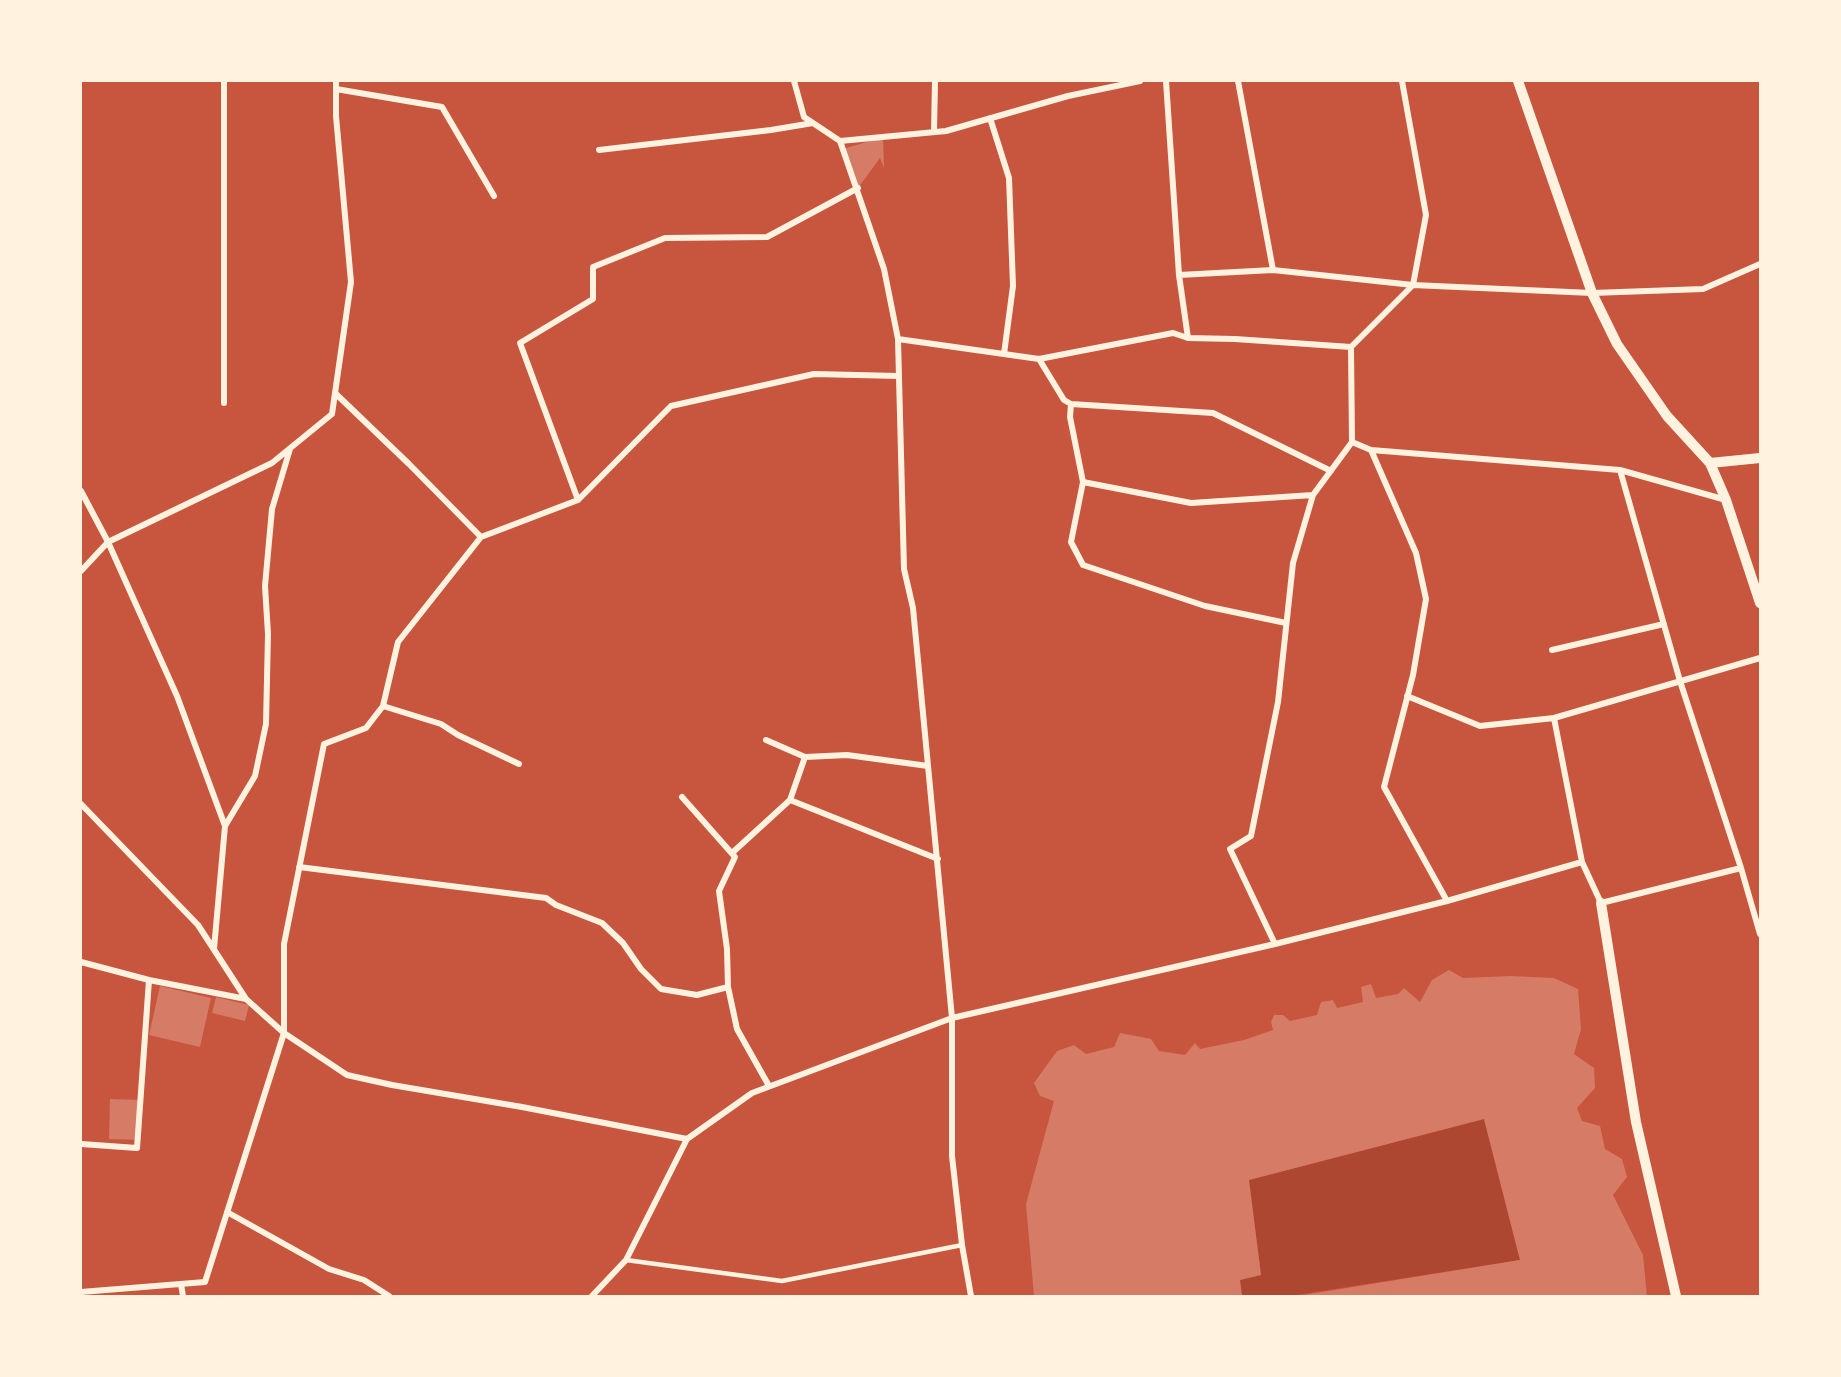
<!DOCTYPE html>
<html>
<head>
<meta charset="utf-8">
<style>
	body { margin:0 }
	#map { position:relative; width:1841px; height:1377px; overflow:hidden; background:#c8553d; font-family:Merriweather,serif }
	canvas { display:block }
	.frame { position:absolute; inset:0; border:82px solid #fff3e0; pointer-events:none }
</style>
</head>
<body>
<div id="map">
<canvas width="1841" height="1377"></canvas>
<div class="frame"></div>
</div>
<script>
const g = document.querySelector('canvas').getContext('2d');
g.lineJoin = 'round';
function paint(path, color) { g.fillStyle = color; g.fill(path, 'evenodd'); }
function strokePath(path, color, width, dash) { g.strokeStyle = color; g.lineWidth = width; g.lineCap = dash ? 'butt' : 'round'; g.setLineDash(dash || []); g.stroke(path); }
paint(new Path2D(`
	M1484 1119 1520 1260 1289 1296H1242L1240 1280 1261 1275 1249 1180Z`), '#ae4732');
paint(new Path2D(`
	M883 137 884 168 880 158 858 188 843 149Z
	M1449 970 1463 978 1511 976 1554 978 1578 989 1581 1029 1574 1054 1594 1068 1595 1088 1577 1108 1582 1121 1600 1126 1605 1149 1622 1159 1627 1177 1613 1195 1643 1255 1647 1296H1297L1520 1260 1484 1119 1249 1180 1261 1275 1240 1280 1242 1296H1034L1026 1204 1054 1101 1040 1096 1034 1083 1057 1051 1074 1045 1086 1054 1114 1047 1120 1033 1151 1039 1159 1051 1185 1055 1195 1043 1200 1049 1244 1040 1273 1030 1271 1022 1274 1015H1283L1290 1021 1317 1015 1321 1002 1333 1000 1337 1008 1363 1002 1361 987 1371 984 1376 998 1398 994 1404 988 1420 1002 1432 980Z
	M160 986 211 998 200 1047 149 1035Z
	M216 997 249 1005 245 1021 212 1013Z
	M110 1099 142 1100 141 1140 109 1139Z`), '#d67c66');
strokePath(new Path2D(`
	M626 1260 782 1281 962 1245`), '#fff3e0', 4.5);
strokePath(new Path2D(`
	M794 81 804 117 840 141 946 131 1068 96 1140 81
	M1166 81 1179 275 1188 338
	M1238 81 1273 270
	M336 89 442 107 494 196
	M990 118 1009 178 1013 286 1004 354
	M934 132 935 81
	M840 141 884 269 898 339 904 569 913 608 952 1018V1156L962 1245 971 1296
	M599 150 771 130 813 123
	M1179 275 1273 270 1413 285 1592 293 1703 289 1760 264
	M898 339 1039 359 1173 333 1188 338 1235 339 1351 347 1352 442 1371 450 1620 470 1726 500
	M1351 347 1413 285 1426 215 1402 81
	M1039 359 1064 400 1071 404 1070 417 1083 482 1071 542 1083 565 1205 606 1286 623
	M335 393 409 464 481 537
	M224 403V81
	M1071 404 1213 413 1331 471
	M1371 450 1416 553 1426 599 1413 675 1384 787 1447 901
	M1620 470 1680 681 1741 868 1760 934
	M1083 482 1191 503 1313 495
	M81 491 108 542 177 696 225 826 214 949
	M578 500 520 343 593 299V267L665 238 767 237 858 188
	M81 571 108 542 272 463 332 414 351 282 336 116V81
	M1552 650 1664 624
	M1407 696 1480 726 1554 718
	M383 706 441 724 458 735 519 764
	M766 740 805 757 847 755 928 766
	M805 757 790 800 938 859
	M682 797 735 857 719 891 727 949 728 987 737 1029 769 1086
	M81 804 198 925 246 999 284 1033 347 1075 392 1085 522 1107 687 1139 752 1093 952 1018 1275 944 1447 901 1582 862
	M225 826 255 776 266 724 268 634 265 586 272 509 290 449
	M732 853 790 800
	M299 867 546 898 556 905 602 923 623 943 641 969 661 989 697 995 728 987
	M1741 868 1601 903 1582 862 1554 718 1760 658
	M1275 944 1230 849 1251 836 1278 702 1293 563 1313 495 1352 442
	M81 962 149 980 246 999
	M81 1144 137 1148 149 980
	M227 1212 329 1269 364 1280 389 1296
	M181 1284 183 1296
	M81 1292 205 1282 284 1033V944L324 744 366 728 383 706 398 642 481 537 578 500 671 406 814 374 899 376
	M592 1296 626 1260 687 1139`), '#fff3e0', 6);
strokePath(new Path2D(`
	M1518 81 1592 293 1617 344 1667 416 1710 463 1726 500 1760 603
	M1710 463 1760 458
	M1601 903 1636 1122 1676 1296`), '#fff3e0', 10);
</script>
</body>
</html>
